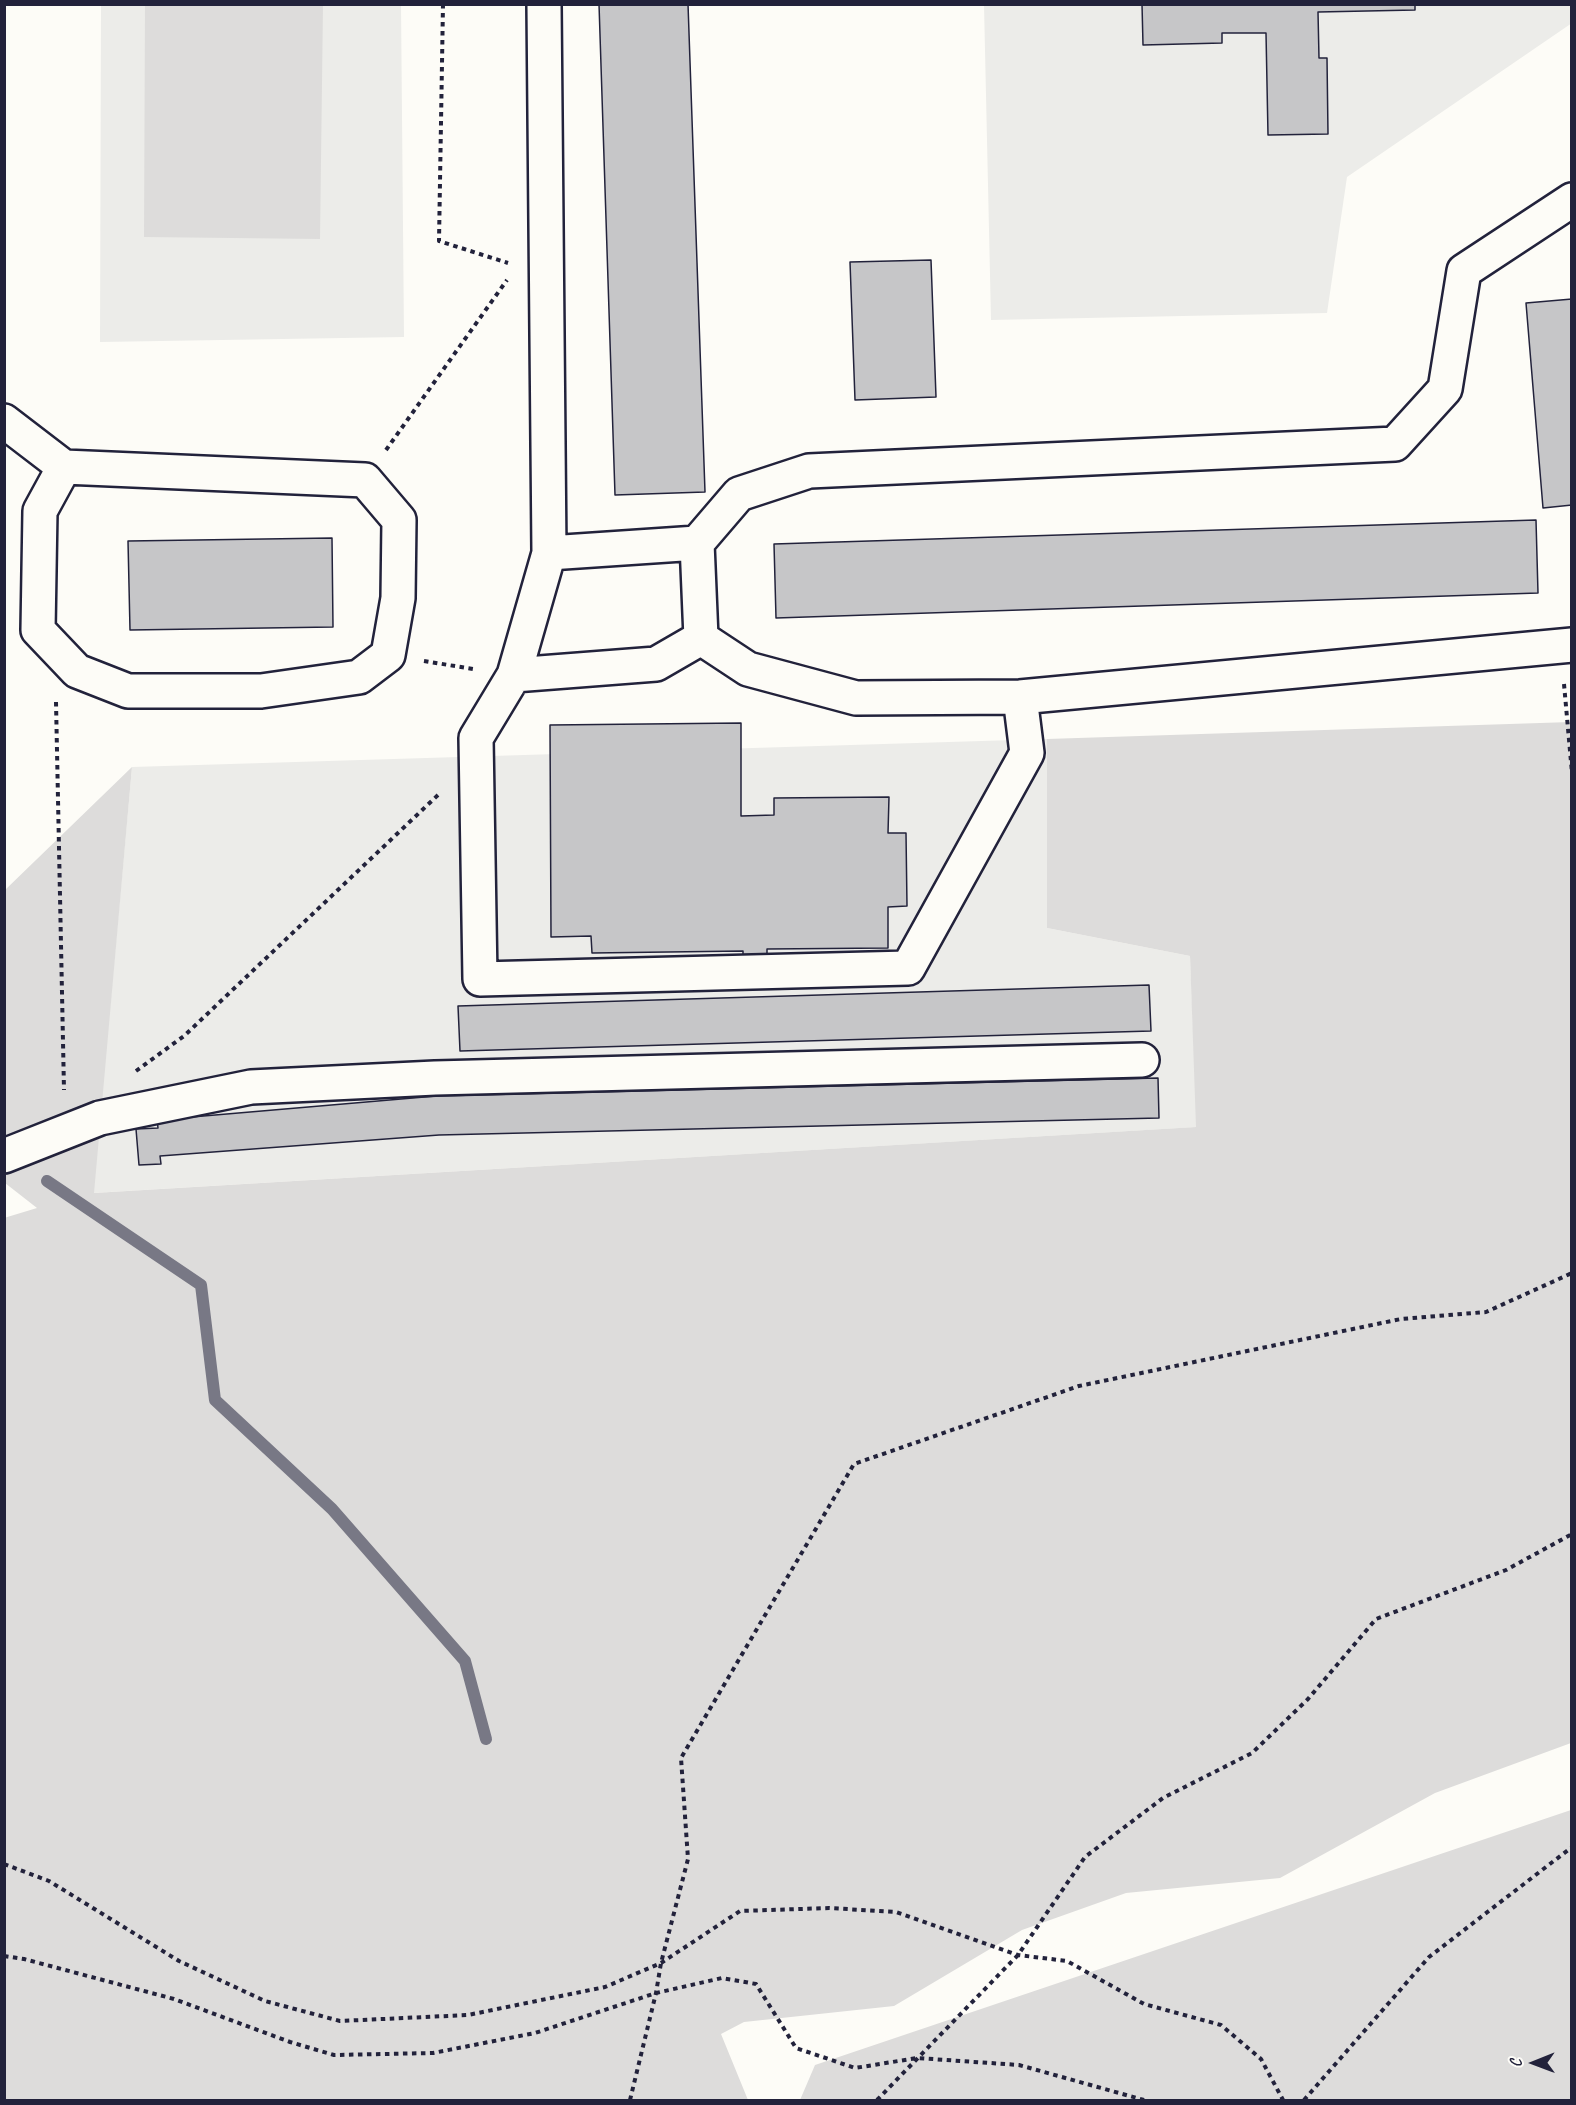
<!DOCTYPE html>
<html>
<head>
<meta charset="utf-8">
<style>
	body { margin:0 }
	#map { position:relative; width:1576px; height:2105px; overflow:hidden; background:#fdfcf7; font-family:Caveat,sans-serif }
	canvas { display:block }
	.frame { position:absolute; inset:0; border:6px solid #22223b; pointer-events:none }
	.north { position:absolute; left:1504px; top:2033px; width:60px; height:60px; -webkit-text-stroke:4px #fdfcf7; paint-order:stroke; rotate:269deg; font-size:16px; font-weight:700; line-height:24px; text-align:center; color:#22223b }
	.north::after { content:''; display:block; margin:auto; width:21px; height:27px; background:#22223b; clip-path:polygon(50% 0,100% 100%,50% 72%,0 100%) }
</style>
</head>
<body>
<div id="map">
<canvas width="1576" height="2105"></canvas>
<div class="frame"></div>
<div class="north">С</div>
</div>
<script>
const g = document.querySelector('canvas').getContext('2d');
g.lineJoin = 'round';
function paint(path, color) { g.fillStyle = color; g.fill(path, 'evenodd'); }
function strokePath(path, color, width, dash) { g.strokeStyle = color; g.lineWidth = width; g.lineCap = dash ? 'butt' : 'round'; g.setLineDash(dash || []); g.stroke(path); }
paint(new Path2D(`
	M1571 4 1572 23 1347 177 1327 313 991 320 984 5Z
	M101 5H401L404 337 100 342Z
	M1047 739V928L1190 956 1197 1127 93 1193 132 767Z`), '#ecece9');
paint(new Path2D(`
	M145 5H323L320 239 144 237Z
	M1571 722V1743L1435 1793 1280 1878 1126 1893 1022 1930 894 2006 744 2022 721 2034 748 2100H5L4 1218 37 1208 5 1183V890L132 767 94 1193 1196 1127 1190 956 1047 928V739Z
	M1571 1810V2100H800L815 2065Z`), '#dddcdb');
strokePath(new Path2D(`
	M47 1181 201 1285 215 1400 332 1509 465 1661 486 1739`), '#787885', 12);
const building = new Path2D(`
	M599 4H688L705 492 615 495Z
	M1142 4H1415V10L1318 12 1319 58H1327L1328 134 1268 135 1266 33H1222V43L1143 45Z
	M931 260 936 397 855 400 850 262Z
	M1572 299V505L1543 508 1526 303Z
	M1536 520 1538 593 776 618 774 544Z
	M332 538 333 627 130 630 128 541Z
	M741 723V816L774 815V798L889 797 888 833H906L907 906 888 907V948L767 949V967H743V951L592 953 591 936 551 937 550 725Z
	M1149 985 1151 1031 460 1051 458 1006Z
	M1158 1078 1159 1118 439 1135 160 1156 161 1164 139 1165 136 1129 158 1128 157 1120 436 1096Z`);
paint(building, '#c6c6c8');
strokePath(building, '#22223b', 1.5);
const minor = new Path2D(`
	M544 4 549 553 697 543 739 494 809 471 1395 444 1445 389 1464 271 1572 200
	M4 421 64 467 365 480 399 520 398 598 388 655 359 677 261 691H128L77 671 38 630 40 511 64 467
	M697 543 701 638 748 669 856 698 1020 697 1572 645
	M549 553 514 675 476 738 480 979 908 968 1027 753 1020 697
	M514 675 656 664 701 638
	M4 1156 100 1118 251 1087 435 1078 1142 1060`);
strokePath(minor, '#22223b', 38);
strokePath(new Path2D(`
	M443 4 439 241 508 263
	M386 450 507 280
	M424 661 473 669
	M1564 684 1572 773
	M56 702 64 1090
	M136 1071 184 1036 438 795
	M4 1864 49 1881 179 1961 265 2001 340 2021 468 2015 605 1987 661 1963 740 1911 829 1908 896 1912 1018 1955 1067 1961 1144 2004 1221 2025 1261 2059 1283 2100
	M4 1956 24 1959 174 1999 290 2042 334 2055 433 2053 535 2033 656 1993 722 1978 756 1984 796 2048 855 2068 917 2058 1019 2065 1144 2100
	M630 2100 656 1993 661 1963 688 1859 681 1758 854 1464 1079 1386 1401 1319 1486 1312 1572 1273
	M877 2100 1018 1955 1085 1857 1163 1798 1252 1753 1308 1699 1376 1619 1506 1570 1572 1534
	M1304 2100 1429 1957 1572 1847`), '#22223b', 4, [4.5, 4.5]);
strokePath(minor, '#fdfcf7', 33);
</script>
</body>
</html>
